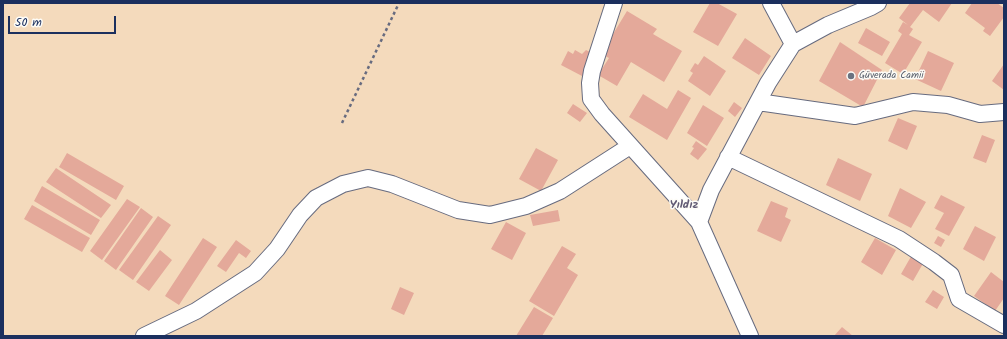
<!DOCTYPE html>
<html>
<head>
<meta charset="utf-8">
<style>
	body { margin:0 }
	#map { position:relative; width:1007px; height:339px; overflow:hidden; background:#f4dabc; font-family:Kalam,sans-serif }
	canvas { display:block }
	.frame { position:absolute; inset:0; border:4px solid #1b2f5e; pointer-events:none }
	.scale { position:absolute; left:8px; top:16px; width:108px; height:18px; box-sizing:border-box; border:2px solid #1b2f5e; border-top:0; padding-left:5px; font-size:12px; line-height:14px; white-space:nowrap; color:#1b2f5e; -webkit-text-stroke:3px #fdfcf7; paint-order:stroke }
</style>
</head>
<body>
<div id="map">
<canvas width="1007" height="339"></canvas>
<div class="frame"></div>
<div class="scale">50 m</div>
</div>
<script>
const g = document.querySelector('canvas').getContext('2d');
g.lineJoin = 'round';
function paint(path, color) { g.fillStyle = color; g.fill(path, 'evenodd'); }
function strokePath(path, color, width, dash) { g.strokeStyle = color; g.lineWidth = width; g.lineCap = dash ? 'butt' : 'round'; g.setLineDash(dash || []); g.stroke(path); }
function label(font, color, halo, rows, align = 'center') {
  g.font = font + ' Kalam,sans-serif'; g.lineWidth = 3; g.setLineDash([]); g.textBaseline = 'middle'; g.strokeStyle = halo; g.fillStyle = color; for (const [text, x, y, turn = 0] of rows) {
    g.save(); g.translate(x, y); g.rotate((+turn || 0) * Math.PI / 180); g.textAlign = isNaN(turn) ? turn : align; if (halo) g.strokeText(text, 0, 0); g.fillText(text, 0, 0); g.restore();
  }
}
paint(new Path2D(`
	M710 3H717L737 14 718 46 693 32Z
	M910 3H952L939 22 923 10 910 27 913 29 909 35 922 42 903 74 885 63 902 34 898 31 903 22 908 25 899 18Z
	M972 3H997L1004 8V17L990 36 983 31 985 28 965 13Z
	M627 11 657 29 653 34 682 51 664 82 631 62 617 86 598 75 609 58 601 54Z
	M866 28 890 42 882 56 858 43Z
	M745 38 771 56 759 75 732 58Z
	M840 42 882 70 863 107 819 81Z
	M575 50 582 54 586 50 594 54 582 76 561 65 568 51 573 54Z
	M928 51 954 63 941 91 915 79Z
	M704 56 726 71 710 96 688 81 693 73 690 71 695 63 698 65Z
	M1004 64V90L992 81Z
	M678 90 691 98 667 140 629 117 643 94 667 109Z
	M734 102 742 108 735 117 728 111Z
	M573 104 587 113 580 122 567 113Z
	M703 105 724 118 707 146 687 133Z
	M898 118 917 126 907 150 888 141Z
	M982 135 995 140 986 163 973 158Z
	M696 141 707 149 698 160 690 154 694 148 692 147Z
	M536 148 558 160 541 191 519 179Z
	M67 153 124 186 116 200 59 167Z
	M838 158 872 174 860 201 826 185Z
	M56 168 111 205 101 218 46 182Z
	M42 186 100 220 91 235 34 201Z
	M900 188 926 202 911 228 888 216Z
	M941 195 965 207 949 236 935 229 944 213 934 208Z
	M127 199 140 207 102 260 90 251Z
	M771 201 788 208 785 217 791 220 781 242 757 231Z
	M32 205 90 238 82 252 24 219Z
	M141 208 153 217 116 270 104 261Z
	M558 210 560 221 533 226 530 215Z
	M158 216 171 225 133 280 119 270Z
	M506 222 526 233 512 260 491 249Z
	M975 226 996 237 984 261 963 249Z
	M938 236 945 240 941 247 934 243Z
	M203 238 217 247 179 305 165 296Z
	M875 238 896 250 882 275 861 262Z
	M236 240 251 251 246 258 239 253 226 272 217 266Z
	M562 246 576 254 567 268 578 275 554 316 529 301Z
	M160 250 172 260 149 291 136 282Z
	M913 253 925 260 913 281 901 274Z
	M991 272 1004 282V298L995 311 974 296Z
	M400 287 414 293 404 315 391 309Z
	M933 290 944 297 937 309 925 302Z
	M534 307 553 318 542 336H516Z
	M842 327 853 336H834Z`), '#e4a99a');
const minor = new Path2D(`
	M614 3 592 71 590 83 591 99 602 114 699 222
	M793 44 828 25 871 7 878 3
	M758 102 855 116 913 102 948 105 980 114 1004 112
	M728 157 899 239 934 262 951 275 959 299 1004 325
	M144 336 196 311 255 273 277 249 300 215 316 198 343 184 368 178 392 184 458 210 490 215 526 206 560 191 630 146
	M750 336 699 222 711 190 768 83 793 44 771 3`);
strokePath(minor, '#676b7f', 18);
strokePath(new Path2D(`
	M342 123 399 3`), '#676b7f', 2.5, [3, 3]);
strokePath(minor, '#fff', 16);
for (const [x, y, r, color] of [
	[851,76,4,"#6b7280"]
]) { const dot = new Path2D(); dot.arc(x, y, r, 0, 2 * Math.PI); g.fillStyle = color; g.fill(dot); strokePath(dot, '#fdfcf7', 1.5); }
label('10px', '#5b616d', '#fdfcf7', [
	["Güverada Camii",859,76]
], 'left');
label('bold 12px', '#615a73', '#fdfcf7', [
	["Yıldız",684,206]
]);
</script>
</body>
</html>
